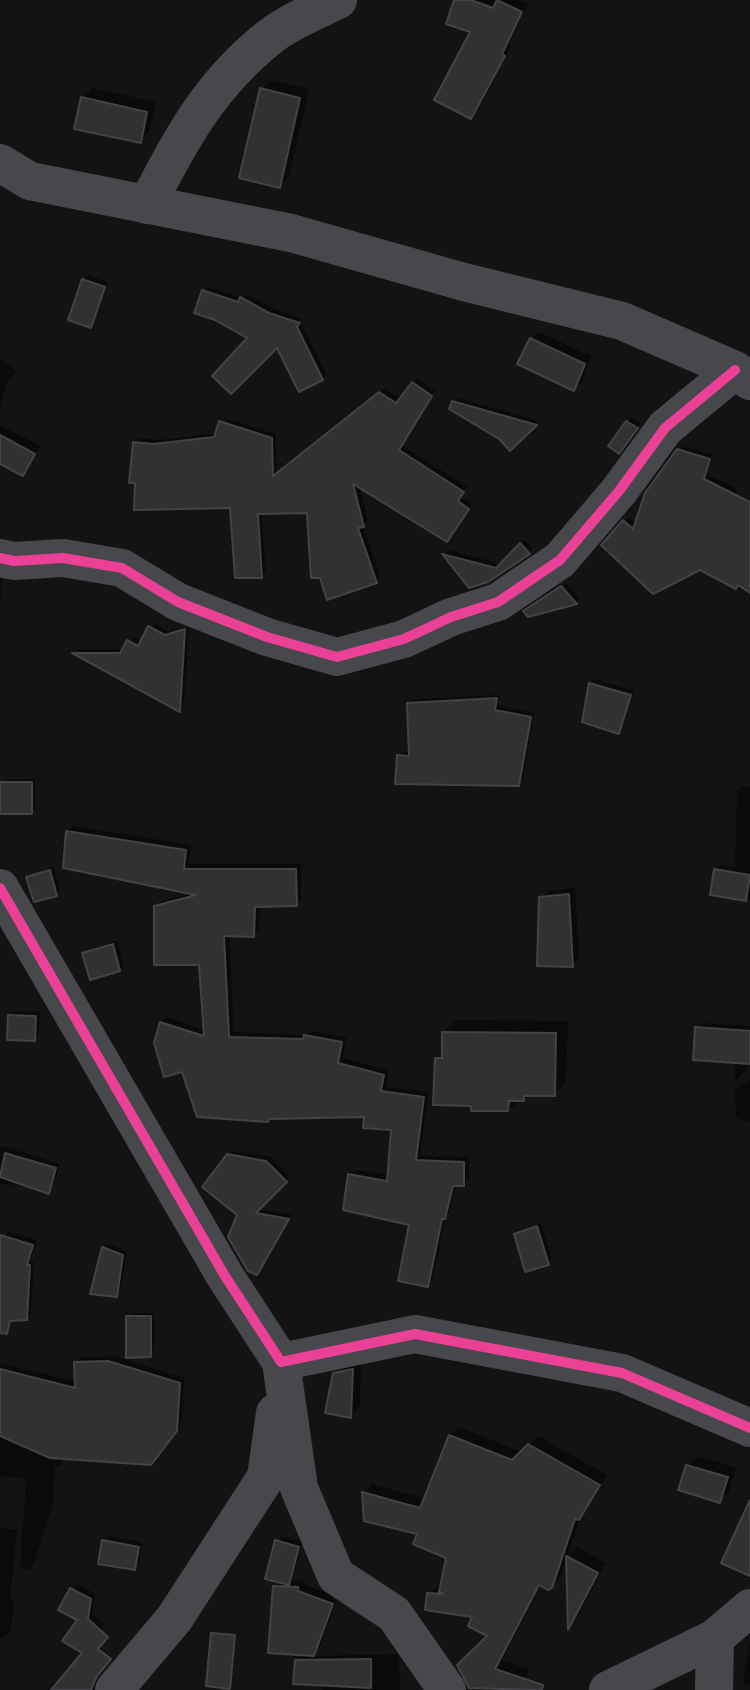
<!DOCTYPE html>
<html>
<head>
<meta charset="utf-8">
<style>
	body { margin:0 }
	canvas { display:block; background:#131313 }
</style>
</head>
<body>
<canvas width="750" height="1690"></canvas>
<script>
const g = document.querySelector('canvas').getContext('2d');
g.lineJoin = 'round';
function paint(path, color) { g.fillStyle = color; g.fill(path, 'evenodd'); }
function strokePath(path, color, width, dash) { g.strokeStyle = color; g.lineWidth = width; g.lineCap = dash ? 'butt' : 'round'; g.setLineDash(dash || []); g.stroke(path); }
paint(new Path2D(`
	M456 0H521L528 4 508 46 511 47 479 109 471 117 472 31Z
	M271 80 309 89 289 176 280 186 262 89Z
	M92 88 156 102 149 131 140 141 83 98Z
	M88 275 108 282 91 326 83 280Z
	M208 287 242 298 246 294 274 309 303 319 300 321 327 374 322 379 277 345 250 338 203 291Z
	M539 332 591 356 582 382 574 389 531 339Z
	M0 359 16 371 6 384 0 409Z
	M417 378 435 391 402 445 467 487 461 497 472 504 451 536 359 485 368 521 363 525 380 577 376 581 309 511 262 513 266 572 262 577 232 506 134 443 139 438 159 440 217 433 225 418 276 434V474L385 388 401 399Z
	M458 398 539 421 510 448 453 402Z
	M631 418 641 423 623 448 627 423Z
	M0 425 41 446 22 474 0 462Z
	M683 446 713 455 707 474 736 488V556L750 566V595L700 568 653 592 624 522 628 517 636 524Z
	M525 540 533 548 529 552 488 581 469 586 444 554 448 550 502 564Z
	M0 575 3 576 0 605Z
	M566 583 580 598 576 602 529 615 530 607Z
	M154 623 170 632 189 626 184 705 180 710 75 653 78 649H124L133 637 142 641Z
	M595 679 634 691 623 727 618 732 590 683Z
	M500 695 498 706 534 713 523 780 518 784 399 756 403 752H410L408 704 413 699Z
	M7 779H35V808L31 812 2 783Z
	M741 786H750V900L712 894 716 869 721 865 735 867 737 791Z
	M73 826 191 845 188 864H301V899L296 904 260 905 259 930 253 935 229 934 234 1032 307 1035 311 1031 346 1037 343 1058 388 1070 386 1087 429 1092 420 1156 469 1157V1179L463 1184H456L450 1212 446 1216 433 1279 428 1285 412 1223 350 1175 355 1170 389 1175 393 1128 161 1022 167 1017 205 1030 200 963 156 907 162 901 193 893 67 832Z
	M54 867 60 890 56 894 28 878Z
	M575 888 579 958 572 965 541 898 548 891Z
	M117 941 124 965 119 969 84 953 89 949Z
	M15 1011 40 1012 39 1035 35 1039 10 1016Z
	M455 1020 568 1021 566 1082 554 1094H529L508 1110 437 1059 443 1052V1032Z
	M702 1023 750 1026V1066L735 1082 734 1061 697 1028Z
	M750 1079V1122L736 1118 735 1089Z
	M0 1145 60 1164 54 1183 49 1187 0 1184Z
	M233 1151 271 1157 290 1176 258 1209 292 1215 257 1273 240 1214 228 1155Z
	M541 1223 552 1259 548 1263 516 1234Z
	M8 1232 37 1240 30 1261 34 1262 31 1314 27 1318 0 1319V1248Z
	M108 1244 127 1251 121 1291 117 1295 103 1248Z
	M132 1313H154V1350L150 1355 128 1317Z
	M114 1356 184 1378 182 1424 156 1458 64 1457 62 1465 55 1468 53 1503 34 1564 29 1570 20 1568 26 1479 0 1476V1363L77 1382 76 1363 81 1358Z
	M361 1361 360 1407 350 1416 335 1374 345 1365Z
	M459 1427 522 1452 538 1436 607 1475 581 1516 560 1577 551 1586 542 1584 502 1660 529 1669 522 1690H480L470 1687 490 1635 474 1616 429 1594 438 1585H442L448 1557 364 1493 372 1484 426 1499 450 1436Z
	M697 1456 736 1468 729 1492 719 1501 681 1489 688 1465Z
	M0 1528 17 1530 10 1599H14L11 1631 4 1638 0 1637Z
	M108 1536 142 1542 139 1564 134 1568 103 1541Z
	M281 1537 303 1542 292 1580 304 1581V1584L338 1597 320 1647 312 1656 399 1654 400 1690H323V1684L297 1661 303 1654 275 1587 280 1581 277 1541Z
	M577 1547 606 1563 577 1618 569 1626 568 1556Z
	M77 1584 96 1594 92 1614 103 1623 98 1690H53L85 1652 72 1589Z
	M750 1639V1685L743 1684Z`), '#0007');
const building = new Path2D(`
	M454 0H471L493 8 497 0 522 12 502 54 505 56 471 119 434 100 470 32 446 24Z
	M260 88 300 98 280 188 239 178Z
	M81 97 147 112 141 143 74 129Z
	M82 279 105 287 91 328 68 320Z
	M202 290 238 302 240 297 269 313 300 323 297 327 323 380 299 392 277 348 231 394 212 376 247 338 215 320 194 313Z
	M530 338 585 364 574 391 517 364Z
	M412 382 432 396 399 450 464 492 458 501 469 509 447 542 353 484 364 527 358 528 377 583 327 600 320 578H311L307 513 258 514 262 578H235L230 508 134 510 135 483H129L133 442 154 444 214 437 219 421 272 438 273 476 379 392 396 403Z
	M452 401 537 425 510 451 499 439 449 409Z
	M626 421 638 428 619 454 608 446Z
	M0 435 35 454 23 476 0 464Z
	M677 449 710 459 704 479 750 502V593L738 585 736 589 700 570 653 594 601 545 623 520 633 529 645 493Z
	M520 543 530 554 488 582 469 588 442 554 496 568Z
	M561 586 577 604 528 617 523 611Z
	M148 626 165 635 185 629 180 712 72 653H120L127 640 138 646Z
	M589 683 631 695 619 734 582 722Z
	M497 698 495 710 531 717 519 786 395 784 397 755 409 756 407 703Z
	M0 782H32V814H0Z
	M66 831 186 850 184 869H296L297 906 255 907 254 937 224 936 229 1037 303 1039 304 1035 342 1042 338 1063 384 1075 381 1091 424 1097 416 1160 464 1162V1186H453L445 1219H442L428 1287 398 1281 409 1225 343 1210 348 1174 387 1181 391 1130 363 1128 364 1117 269 1119 268 1122 197 1117 182 1072 164 1077 154 1043 160 1022 204 1036 199 965H154V906L196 895 63 868Z
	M714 869 750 875 746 901 710 895Z
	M50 870 57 896 34 902 26 877Z
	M569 894 573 967 537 966 539 897Z
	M113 944 120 971 90 980 82 953Z
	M8 1015 36 1016 35 1041 7 1040Z
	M695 1027 750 1031V1064L693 1060Z
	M442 1032 556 1033 555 1096H524V1101H509L508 1111H471V1106L433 1105 435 1058H442Z
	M5 1153 56 1168 49 1194 0 1177Z
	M227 1154 266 1161 287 1182 256 1213 289 1219 257 1275 248 1271 228 1237 237 1215 202 1187Z
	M537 1226 549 1265 525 1272 514 1234Z
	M0 1235 33 1245 27 1265H30L27 1320 10 1321 7 1334 0 1333Z
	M102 1247 123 1255 117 1297 90 1294Z
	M126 1316H151V1357L126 1358Z
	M108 1361 180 1383 177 1431 151 1465 50 1458 0 1436V1369L75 1388 74 1362Z
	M353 1369 351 1418 325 1413 333 1373Z
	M449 1435 512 1460 528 1444 600 1485 579 1520 575 1519 552 1588 548 1590 539 1585 495 1669 543 1685 542 1690 469 1688 457 1665 487 1636 468 1626 472 1617 425 1610 427 1593 443 1594 439 1592 446 1558 413 1544 417 1534 364 1521 362 1492 420 1508Z
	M686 1465 728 1477 720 1503 678 1490Z
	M750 1500V1576L721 1563Z
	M102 1540 139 1547 135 1570 98 1564Z
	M275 1540 299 1547 289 1585 265 1579Z
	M566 1556 598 1573 568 1630Z
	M273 1586 298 1587V1591L333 1604 314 1656 268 1653Z
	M70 1588 91 1599 88 1619 108 1637 98 1649 111 1659 97 1676 91 1690H51L82 1653 62 1641 77 1620 58 1610Z
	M211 1633 235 1635 230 1689 206 1686Z
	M371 1659V1688L293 1684 295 1660Z`);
paint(building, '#313132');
strokePath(building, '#424346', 2);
strokePath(new Path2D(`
	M0 163 30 181 291 233 464 282 622 321 735 370 750 381
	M147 205C181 138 211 83 271 36 290 21 317 11 338 0
	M0 558 14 561 63 558 122 568 178 602 267 637 337 657 404 639 451 617 498 602 560 560 619 491 665 428 735 370
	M0 888 225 1276 281 1362 415 1334 622 1373 750 1428
	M281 1362 299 1488 336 1576 394 1614 447 1690
	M114 1690 174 1619 266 1477 275 1413
	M608 1690 715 1638 750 1608
	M714 1690 715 1638`), '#47484c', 38);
strokePath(new Path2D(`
	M0 558 14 561 63 558 122 568 178 602 267 637 337 657 404 639 451 617 498 602 560 560 619 491 665 428 735 370
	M0 888 225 1276 281 1362 415 1334 622 1373 750 1428`), '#ea4096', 10);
</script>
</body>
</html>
